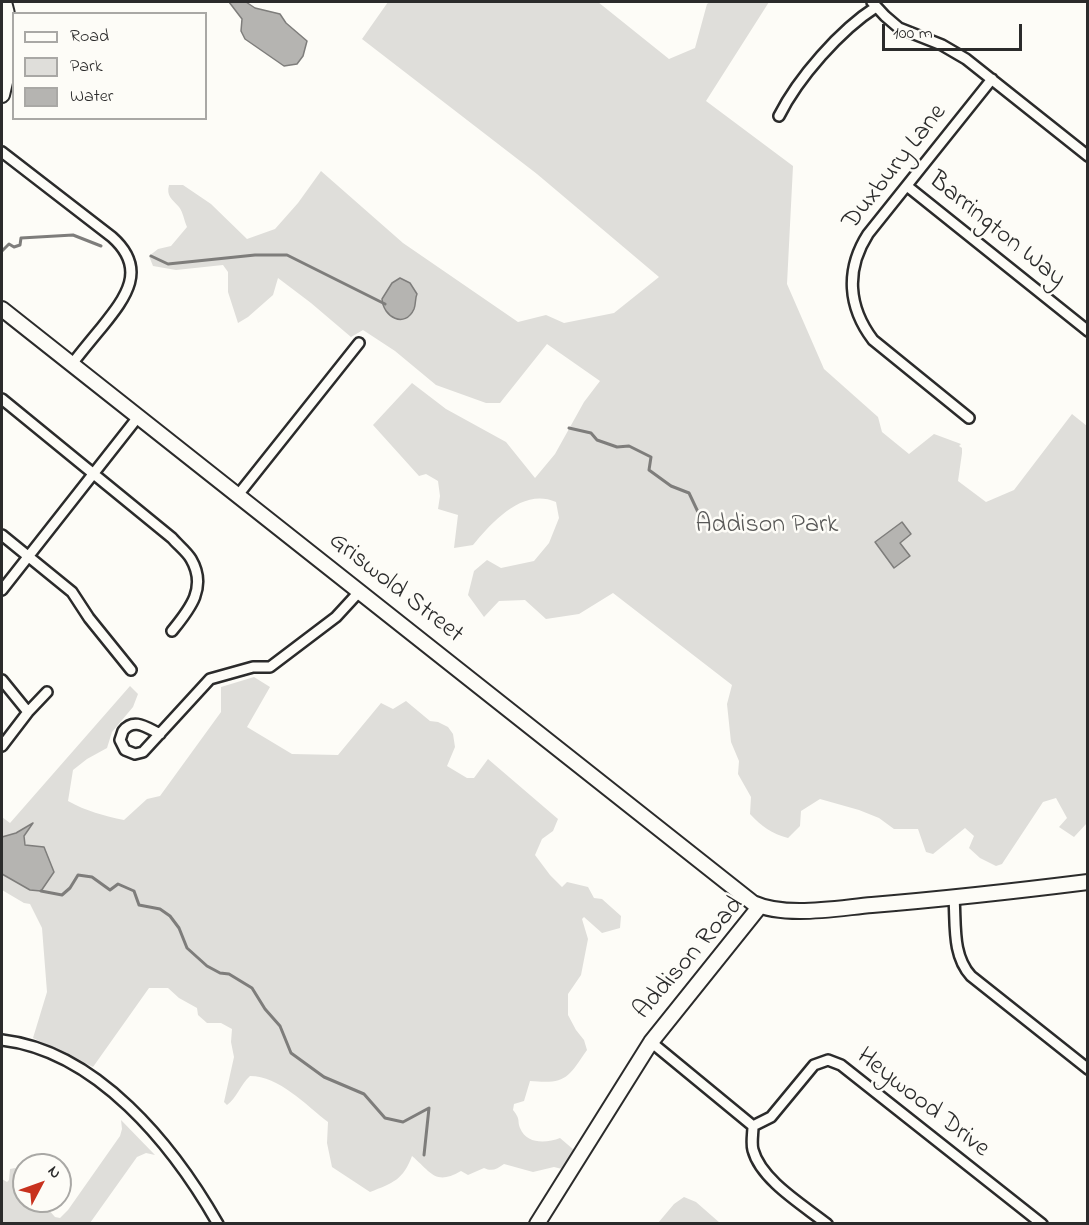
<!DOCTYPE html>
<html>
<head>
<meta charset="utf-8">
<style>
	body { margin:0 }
	#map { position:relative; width:1089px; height:1225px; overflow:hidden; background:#fdfcf7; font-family:"Indie Flower",sans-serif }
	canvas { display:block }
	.frame { position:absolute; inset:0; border:3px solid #2b2b2b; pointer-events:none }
	.legend { position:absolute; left:12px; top:12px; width:195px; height:108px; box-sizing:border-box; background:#fdfcf7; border:2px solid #a9a8a5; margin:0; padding:8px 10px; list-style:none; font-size:18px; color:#2b2b2b }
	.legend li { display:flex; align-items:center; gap:12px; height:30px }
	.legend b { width:30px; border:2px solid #a9a8a5 }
	.north { position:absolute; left:12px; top:1153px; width:60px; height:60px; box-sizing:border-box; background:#fdfcf7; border:2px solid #a9a8a5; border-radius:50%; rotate:49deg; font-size:16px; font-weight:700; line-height:24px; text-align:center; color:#2b2b2b }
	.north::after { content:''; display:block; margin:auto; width:21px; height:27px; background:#c8321e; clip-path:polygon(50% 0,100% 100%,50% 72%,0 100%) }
	.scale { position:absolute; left:882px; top:24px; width:140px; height:27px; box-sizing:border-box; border:3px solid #2b2b2b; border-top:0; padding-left:8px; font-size:18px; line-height:21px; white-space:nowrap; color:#2b2b2b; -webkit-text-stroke:4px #fdfcf7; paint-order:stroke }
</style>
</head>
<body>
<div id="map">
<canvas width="1089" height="1225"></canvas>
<div class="frame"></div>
<ul class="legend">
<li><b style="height:8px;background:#fdfcf7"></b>Road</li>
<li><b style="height:16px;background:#dfdeda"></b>Park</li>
<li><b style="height:16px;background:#b5b4b1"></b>Water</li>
</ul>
<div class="north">N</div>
<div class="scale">100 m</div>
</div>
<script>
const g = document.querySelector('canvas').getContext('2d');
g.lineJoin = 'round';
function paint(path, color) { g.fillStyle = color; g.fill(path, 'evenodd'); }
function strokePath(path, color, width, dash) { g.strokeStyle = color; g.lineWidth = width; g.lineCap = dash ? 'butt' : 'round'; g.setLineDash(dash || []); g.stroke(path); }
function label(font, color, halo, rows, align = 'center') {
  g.font = font + ' "Indie Flower",sans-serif'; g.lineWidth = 5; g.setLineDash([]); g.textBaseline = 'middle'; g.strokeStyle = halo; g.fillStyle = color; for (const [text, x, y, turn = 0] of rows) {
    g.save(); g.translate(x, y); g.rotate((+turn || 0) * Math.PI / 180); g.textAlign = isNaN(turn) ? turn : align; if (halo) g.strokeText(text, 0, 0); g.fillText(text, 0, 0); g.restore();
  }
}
paint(new Path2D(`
	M388 2H598L669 59 695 48 707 4 710 2H769L706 101 793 166 787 284 824 369 878 417 882 432 909 454 934 434 961 444 959 446 962 448V453L958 481 986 502 1014 490 1072 414 1087 426V823L1074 837 1059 827 1067 818 1056 798 1043 802 1002 864 996 866 980 858 969 848 974 836 965 828 933 854 926 852 918 829H894L879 818 859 810 820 799 801 811 800 826 788 838C772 834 761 826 750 814L751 797 738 774 739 761 731 742 727 704 732 685 613 593 579 614 546 619 525 600 499 601 484 617 468 595 474 571 487 560 501 568 534 561 549 543 559 518 556 502C523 487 492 522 473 545L454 548 458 515 438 509 440 496 438 481 426 474 419 476 373 425 412 383 446 409 506 442 535 478 555 454 584 402 600 381 547 344 500 403H486L436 385 395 351 363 330 351 337 311 303 278 278 273 295 248 317 238 323 228 292V272L223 265 176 270 153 266 149 256 158 249 171 246 187 227C184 220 183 212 179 207 172 199 166 196 169 185H183L211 204 247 239 275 229 298 203 321 171 403 243 518 322 546 315 564 323 614 313 659 277 537 174 362 39Z
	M254 677 270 687 247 727 292 754 338 755 381 703 393 709 406 701 430 721 438 722 448 727 453 734 455 747 447 766 467 778H474L488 759 558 819 553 831 542 839 535 855 550 875 562 887 567 882 588 887 594 898 602 899 621 916 620 928 602 933 584 917 582 919 588 939 581 975 568 994V1015L576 1030 584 1040 587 1050C567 1079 566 1084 530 1081L524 1101 514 1104 513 1110C521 1120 517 1120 520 1128 527 1145 547 1143 560 1138L574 1150 562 1169 554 1167 533 1172 504 1164C497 1169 492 1172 484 1168L468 1175 461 1171C435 1186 431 1172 412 1156 403 1180 393 1183 370 1192L332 1167 327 1143 328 1122C306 1105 279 1076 250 1076 241 1084 236 1099 227 1105L224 1102 234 1057 231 1042 232 1029 221 1023H207L198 1015 197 1008 179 998 168 988H149L93 1067 33 1038 47 992 42 928 30 904 24 903 2 890V874L30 890 37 846 28 847 24 842V836L33 824 16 833 2 837V817L10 823 130 686 138 694 133 707 112 732 107 748 87 759 73 770 68 801C86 811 104 816 124 820L147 799 160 796 221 712V687Z
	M121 1120 155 1155 146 1153 137 1157 90 1223H2V1179L7 1182 9 1180 10 1169 15 1168 18 1171 14 1184 15 1188H24V1201H41L55 1217 60 1218 68 1210 120 1136 122 1129Z
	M684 1197 696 1202 720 1223H658L674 1204Z`), '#dfdeda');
const water = new Path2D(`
	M229 2H246L255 8 280 14 286 23 307 41 303 56 297 64 284 66 245 39 241 31 242 19Z
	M400 278 410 283 417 294C415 298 416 304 414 309 405 329 383 317 382 299L392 283Z
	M902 522 911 534 900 543 910 556 894 568 875 542Z
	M33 823 24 836 25 845 44 847 54 872 41 891 30 890 2 874V837L16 833Z`);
paint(water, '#b5b4b1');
strokePath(water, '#7e7d7b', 1.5);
strokePath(new Path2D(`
	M2 251 9 244 14 247 20 245 21 238 73 235 101 246
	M151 256 168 264 255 255H287L385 304
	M569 428 591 433 597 440 617 447 629 446 651 457 649 470 671 486 689 493 698 512 716 526
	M41 891 62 895 70 888 78 875 92 877 110 890 118 884 134 891 139 905 160 909 170 916 179 928 187 948 207 966 220 973 229 974 252 988 265 1009 280 1026 291 1053 324 1077 364 1094 385 1118 403 1122 429 1108 424 1155`), '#7e7d7b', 3);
const street = new Path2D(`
	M872 2 885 16 899 28 942 45 966 59 1088 156
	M779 116C798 78 840 30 876 7
	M2 152 112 237C148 269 126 297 102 327 92 339 82 351 72 364
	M907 186 1088 331
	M2 399 172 538C178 545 187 552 191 559 208 588 189 610 172 631
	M969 418 873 340C848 307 845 270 868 234L992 79
	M238 495 359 343
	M2 535 72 592 89 618 131 670
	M2 590 138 417
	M2 680 28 712
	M160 734C147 728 134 717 123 731L120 740 125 750 135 754 143 752 210 679 253 667H270L336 617 359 592
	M2 746 28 712 47 692
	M954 898C956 925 952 955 971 976L1088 1069
	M2 1040C97 1051 173 1145 218 1224
	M651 1042 753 1126C753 1134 751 1143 753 1150 761 1180 803 1205 827 1224
	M753 1126 771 1117 814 1065 828 1060 841 1065 1042 1224`);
const secondary = new Path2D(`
	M2 95C10 65 13 32 4 2
	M2 309 753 903C786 918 837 908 872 905 944 899 1016 891 1088 882
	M537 1224 651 1042 760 906`);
strokePath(street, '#2b2b2b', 14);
strokePath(secondary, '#2b2b2b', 18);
strokePath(street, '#fdfcf7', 9);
strokePath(secondary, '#fdfcf7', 14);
label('26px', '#2b2b2b', '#fdfcf7', [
	["Duxbury Lane",896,168,-52],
	["Barrington Way",996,231,39],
	["Griswold Street",395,589,38],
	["Addison Road",690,959,-49],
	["Heywood Drive",922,1104,38]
]);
label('26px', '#585857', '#fdfcf7', [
	["Addison Park",767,527]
]);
</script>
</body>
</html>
